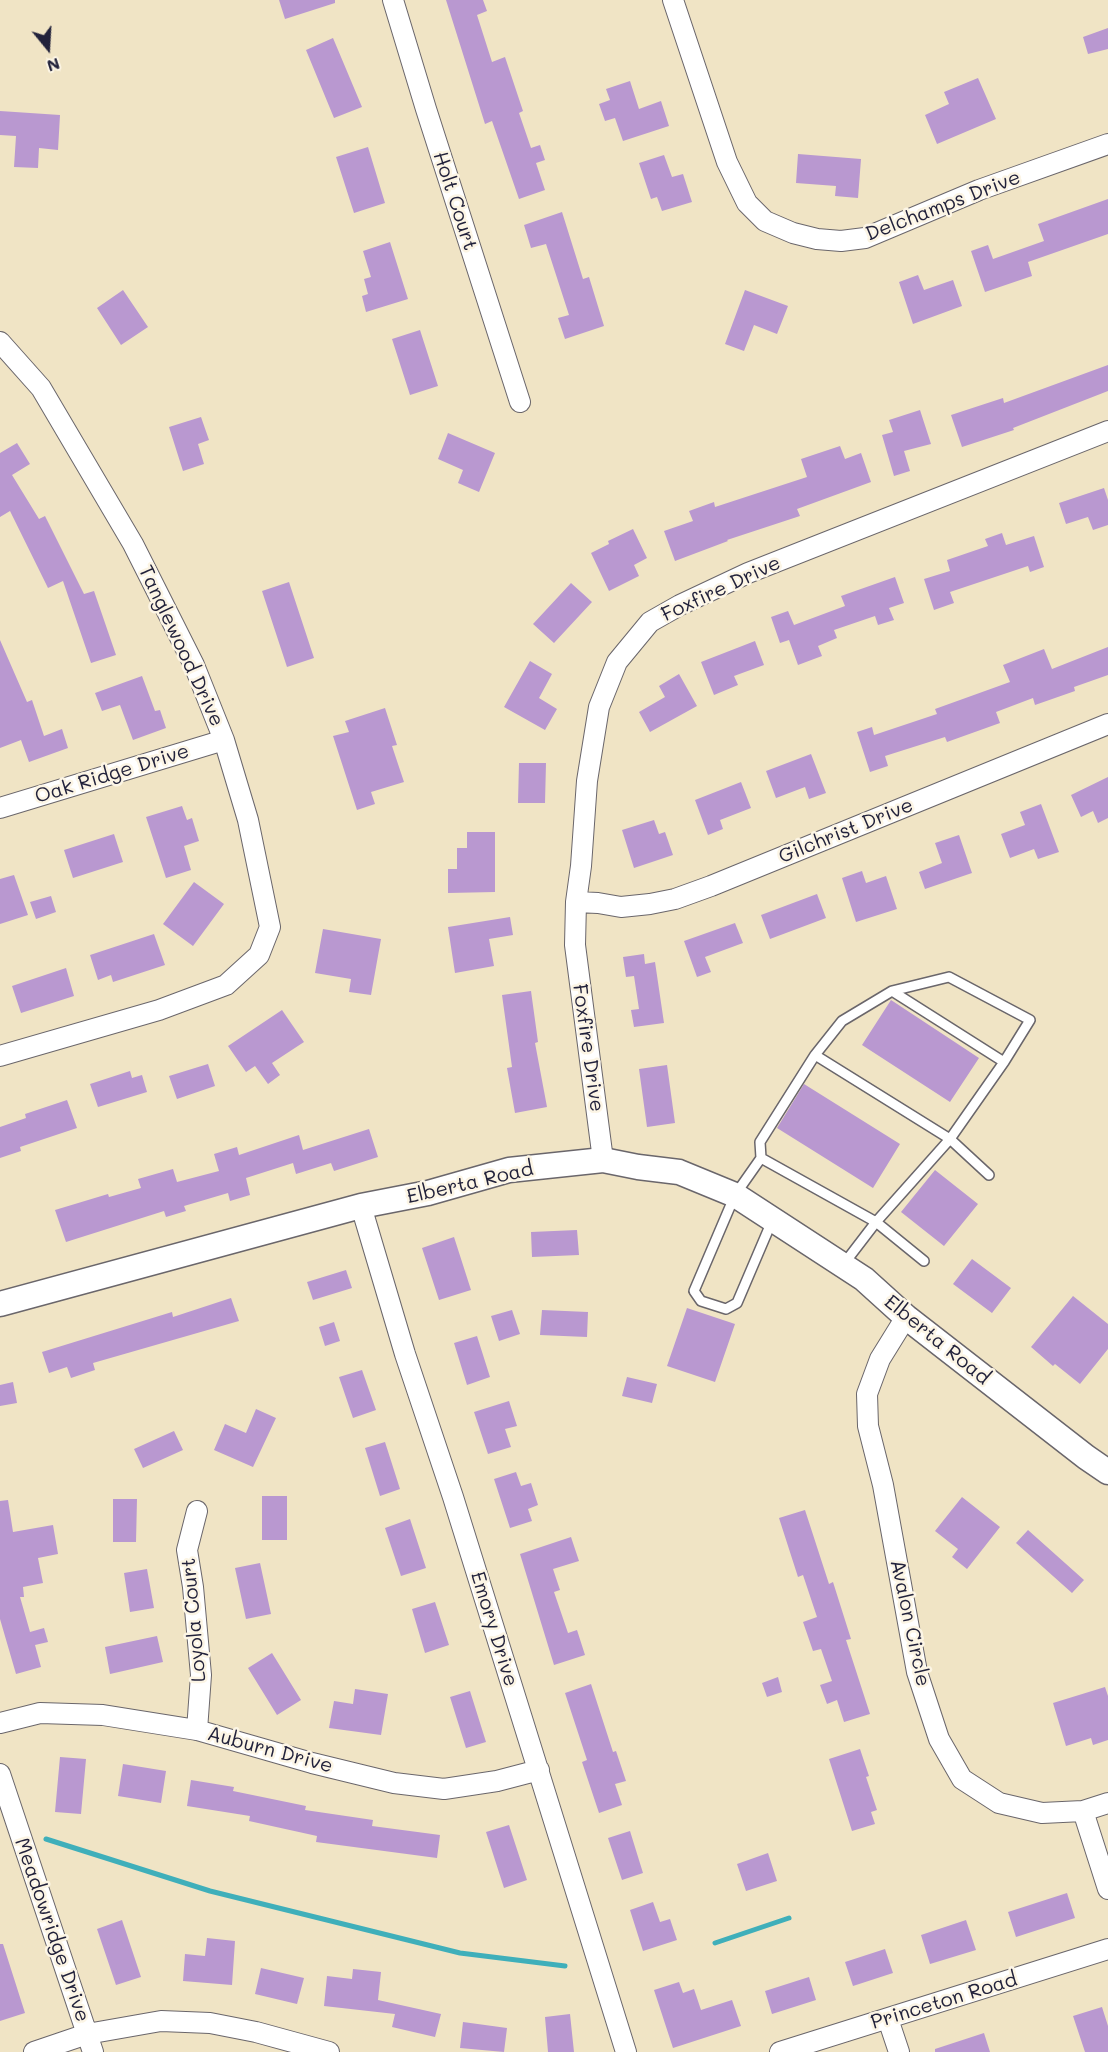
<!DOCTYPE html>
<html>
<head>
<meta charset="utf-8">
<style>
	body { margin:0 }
	#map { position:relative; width:1108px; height:2052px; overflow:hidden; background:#f0e4c5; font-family:Mali,sans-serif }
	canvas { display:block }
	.north { position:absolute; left:18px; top:18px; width:60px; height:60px; -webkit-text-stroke:4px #fcf5e5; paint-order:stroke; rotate:162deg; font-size:16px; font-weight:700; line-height:24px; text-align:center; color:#22223b }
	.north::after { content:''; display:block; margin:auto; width:21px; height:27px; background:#22223b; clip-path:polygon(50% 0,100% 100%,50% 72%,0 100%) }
</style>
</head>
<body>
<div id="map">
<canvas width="1108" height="2052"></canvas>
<div class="north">N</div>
</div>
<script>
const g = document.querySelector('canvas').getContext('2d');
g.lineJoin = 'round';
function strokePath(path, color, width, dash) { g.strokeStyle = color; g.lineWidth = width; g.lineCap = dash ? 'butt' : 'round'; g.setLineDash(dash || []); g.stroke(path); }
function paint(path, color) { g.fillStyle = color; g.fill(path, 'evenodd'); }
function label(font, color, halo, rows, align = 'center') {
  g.font = font + ' Mali,sans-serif'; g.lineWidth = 5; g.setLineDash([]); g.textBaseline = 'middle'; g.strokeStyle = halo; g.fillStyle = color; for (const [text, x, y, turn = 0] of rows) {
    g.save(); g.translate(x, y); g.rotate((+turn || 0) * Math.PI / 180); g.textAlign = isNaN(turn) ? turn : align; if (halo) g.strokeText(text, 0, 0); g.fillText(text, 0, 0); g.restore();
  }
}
strokePath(new Path2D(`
	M46 1839 210 1891 460 1953 565 1966
	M715 1943 789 1918`), '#3fafba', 5);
paint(new Path2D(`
	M279 0H335V3L285 19Z
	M446 0H483L487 11 477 15 492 62 505 57 523 111 519 113 531 148 540 145 545 160 536 163 545 190 519 199 492 121 485 124Z
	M1108 28V49L1088 54 1083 37Z
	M333 38 362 107 334 118 306 50Z
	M978 78 996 119 937 144 925 115 949 104 944 92Z
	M630 81 639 109 661 101 669 126 623 141 615 118 605 121 599 104 610 100 606 89Z
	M0 111 60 115 58 150 39 148 38 168 14 167 16 136 0 135Z
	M368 147 385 203 354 213 336 157Z
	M798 154 861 159 858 198 835 196 836 186 796 183Z
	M664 155 672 177 683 174 692 202 662 211 657 197 651 199 639 163Z
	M1108 199V234L1028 262 1032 276 985 292 971 251 988 245 993 259 1044 241 1038 224Z
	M562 212 583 279 589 277 604 326 565 339 558 318 569 315 546 244 531 248 524 225Z
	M390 242 408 299 366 312 362 296 368 294 364 279 371 277 363 251Z
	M918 275 924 290 953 280 962 306 913 324 899 282Z
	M123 290 148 327 121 345 97 308Z
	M745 290 788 306 777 334 754 325 744 351 725 344Z
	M420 330 438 386 410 395 392 339Z
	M1108 365V391L1013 428 1014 430 962 447 951 415 1003 398 1004 403Z
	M920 410 931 444 904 451 910 471 894 476 882 435 893 432 889 420Z
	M201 417 209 440 198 444 204 464 183 471 169 427Z
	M448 433 495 453 479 492 458 483 463 470 438 459Z
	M17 443 30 464 12 475 39 519 45 516 84 594 94 591 116 655 91 663 63 581 48 588 10 511 0 517V453Z
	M840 446 845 459 861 453 871 482 797 509 800 516 727 540 728 541 675 561 664 531 693 521 689 511 714 502 715 507 807 477 801 459Z
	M1104 488 1108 500V525L1093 530 1088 517 1066 524 1059 503Z
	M633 529 647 558 634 565 639 576 609 591 591 553 609 544 608 541Z
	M1002 533 1006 545 1034 536 1044 567 1030 572 1028 566 950 592 954 603 934 610 924 579 950 571 947 560 988 546 985 539Z
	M895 577 904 603 889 608 894 620 878 625 875 616 834 630 837 638 818 646 822 656 798 665 789 640 780 643 771 617 788 611 794 625 845 606 841 596Z
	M289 582 314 658 287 667 262 591Z
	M571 583 592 602 554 643 533 624Z
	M0 640 27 702 32 700 44 736 62 729 68 748 29 762 21 740 0 748Z
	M755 641 764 665 734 676 738 685 714 695 701 662Z
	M1108 647V675L1074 687 1075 691 1035 705 1033 698 996 712 1000 723 947 742 945 737 885 756 888 766 870 772 857 732 872 727 874 735 937 714 935 709 1010 682 1003 665 1044 649 1052 669Z
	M530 661 552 674 539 698 557 709 545 730 504 707Z
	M679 674 697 706 650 732 639 712 665 697 659 686Z
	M142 676 155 711 160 710 166 728 133 740 120 705 102 711 95 693Z
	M385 708 397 745 392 746 404 782 371 792 375 804 357 810 333 736 349 732 345 721Z
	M811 754 826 793 809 799 805 787 776 798 766 771Z
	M519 763H546L545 803H518Z
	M1108 777V818L1098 823 1093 811 1081 817 1071 795Z
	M741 782 751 808 720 820 723 829 708 835 695 800Z
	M1041 804 1059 852 1038 859 1034 849 1010 858 1001 834 1025 825 1020 812Z
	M182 806 187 820 192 818 199 841 184 846 191 870 166 878 146 817Z
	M654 820 659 834 665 832 673 855 634 868 622 830Z
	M467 832H495V892L448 893V869H457V848H467Z
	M114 834 123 862 73 878 64 850Z
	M959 835 972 873 925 889 919 872 942 863 935 843Z
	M862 871 866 883 886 876 897 909 856 922 842 878Z
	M14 875 28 915 0 924V879Z
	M194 882 224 904 193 946 163 924Z
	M817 894 826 918 770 939 761 915Z
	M51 896 56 912 36 919 30 902Z
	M510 917 513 935 489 939 494 966 455 973 448 927Z
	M735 923 743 943 705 957 711 972 697 977 684 941Z
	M323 929 381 939 371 995 349 992 351 979 315 973Z
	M154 934 165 965 113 982 111 975 98 980 90 955Z
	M644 954 645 964 655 962 664 1023 634 1027 631 1010 639 1009 634 976 626 977 623 957Z
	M66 968 74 996 21 1013 12 986Z
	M531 991 538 1042 535 1043 547 1107 515 1113 507 1068 512 1067 502 995Z
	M891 1000 979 1058 950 1102 862 1045Z
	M282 1010 304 1042 272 1063 280 1075 268 1084 255 1066 246 1072 228 1046Z
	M208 1064 215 1086 177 1099 169 1076Z
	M667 1065 675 1123 647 1127 639 1069Z
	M130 1071 132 1078 142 1075 147 1092 98 1107 90 1084Z
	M804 1084 900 1144 873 1188 777 1128Z
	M67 1100 77 1128 20 1147 21 1151 0 1158V1127L26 1118 25 1114Z
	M369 1129 378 1157 334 1171 331 1163 296 1174 293 1163 246 1178 250 1195 230 1201 228 1193 184 1206 186 1211 166 1217 164 1211 66 1242 55 1210 108 1194 109 1197 141 1188 138 1179 173 1169 177 1182 219 1171 214 1154 237 1147 239 1155 299 1135 303 1150Z
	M935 1170 978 1204 944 1246 901 1212Z
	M577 1230 579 1255 532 1257 531 1232Z
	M454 1237 471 1290 439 1300 422 1248Z
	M972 1259 1011 1288 992 1313 953 1284Z
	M346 1270 352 1288 313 1300 307 1282Z
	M1073 1296 1108 1324V1349L1080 1384 1055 1364 1053 1366 1031 1347Z
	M231 1298 239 1321 93 1363 95 1370 71 1378 67 1367 49 1373 42 1352 172 1312 173 1317Z
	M687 1308 735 1324 715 1382 667 1366Z
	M512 1310 520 1334 499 1341 491 1316Z
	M542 1310 588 1312 587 1337 540 1335Z
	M334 1322 340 1341 325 1346 319 1327Z
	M477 1336 490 1377 467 1385 454 1343Z
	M362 1370 376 1410 353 1418 339 1377Z
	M627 1377 657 1384 652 1403 622 1396Z
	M13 1382 17 1403 0 1406V1385Z
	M509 1401 517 1426 505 1429 511 1447 488 1454 474 1412Z
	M256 1409 276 1418 253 1467 214 1450 225 1424 246 1433Z
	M174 1431 183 1450 143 1468 134 1449Z
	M385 1442 400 1489 380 1496 365 1448Z
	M516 1472 521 1486 531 1483 538 1505 528 1509 532 1521 510 1528 494 1479Z
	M262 1496H287V1540H262Z
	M962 1497 1000 1527 967 1569 952 1557 958 1549 935 1531Z
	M113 1499H137L136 1542H113Z
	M8 1500 13 1532 53 1525 58 1554 38 1558 43 1583 23 1587 24 1597H20L30 1632 44 1628 48 1642 35 1645 41 1667 16 1674 0 1619V1501Z
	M805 1510 829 1584 833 1582 851 1639 846 1640 870 1714 844 1722 837 1700 827 1704 820 1685 832 1681 821 1649 813 1651 803 1622 817 1617 803 1575 798 1577 779 1518Z
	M410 1519 426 1568 401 1576 385 1528Z
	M1028 1530 1084 1580 1072 1593 1016 1543Z
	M571 1537 579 1561 553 1569 560 1590 554 1592 568 1633 577 1630 585 1655 554 1665 520 1554Z
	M260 1563 271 1614 246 1619 235 1568Z
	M147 1569 154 1608 130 1612 124 1573Z
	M435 1602 449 1645 425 1653 412 1609Z
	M157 1636 163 1662 110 1674 105 1647Z
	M272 1653 301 1700 277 1715 248 1668Z
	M778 1677 782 1692 767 1697 762 1683Z
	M591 1684 613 1752 616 1751 626 1781 615 1784 622 1805 599 1813 582 1762 587 1760 565 1693Z
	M1105 1687 1108 1696V1740L1093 1745 1091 1738 1066 1746 1053 1703Z
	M355 1689 388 1694 381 1735 329 1728 334 1701 353 1704Z
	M470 1691 486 1742 466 1748 450 1697Z
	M860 1749 869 1776 866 1777 877 1810 871 1812 875 1824 852 1831 829 1759Z
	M60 1757 86 1759 81 1814 55 1812Z
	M123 1764 166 1771 161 1803 118 1796Z
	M191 1780 234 1787 233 1791 306 1806 305 1810 373 1820 372 1826 440 1835 437 1858 316 1842 317 1836 249 1821 250 1816 187 1806Z
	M509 1825 527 1880 504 1888 486 1832Z
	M630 1831 643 1873 622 1880 608 1838Z
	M768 1853 777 1881 746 1891 737 1864Z
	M1067 1893 1075 1918 1016 1937 1008 1912Z
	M653 1902 660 1922 670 1919 677 1940 643 1951 630 1910Z
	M122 1920 141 1977 116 1985 97 1929Z
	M966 1920 976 1950 930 1964 921 1935Z
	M207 1938 235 1941 232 1985 183 1981 185 1954 205 1956Z
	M0 1944H3L25 2013 0 2021Z
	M885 1949 893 1973 853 1986 845 1962Z
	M261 1968 304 1978 297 2004 255 1994Z
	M353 1969 381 1972 378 2000 441 2014 435 2037 392 2027 395 2014 324 2006 327 1976 352 1979Z
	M809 1977 816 2000 772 2014 765 1991Z
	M679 1982 683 1993 694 1989 701 2010 732 2000 741 2026 673 2048 654 1990Z
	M1102 2007 1108 2026V2052H1085L1073 2016Z
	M570 2014 574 2052H548L545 2017Z
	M463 2022 507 2028 504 2052 460 2048Z
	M984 2033 990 2052H935V2049Z`), '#b998d0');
const service = new Path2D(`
	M892 991 949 977 1030 1020 1004 1062
	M815 1055 842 1021 892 991 1004 1062 950 1139 989 1175
	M761 1158 735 1195 694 1291 701 1301 726 1309 737 1303 772 1221
	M843 1265 876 1222 950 1139 815 1055 760 1142 761 1158 876 1222 924 1261`);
const minor = new Path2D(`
	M393 0 426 109 520 402
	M673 0 727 162 747 203 765 221 793 233 817 239 841 241 865 238 979 190 1108 144
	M0 342 41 388 133 544 194 665 224 740 248 820 270 927 259 955 226 985 159 1010 0 1056
	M0 808 224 740
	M576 902 598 903 621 907 650 904 675 899 711 886 1108 724
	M603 1160 575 945 576 902 581 866 587 781 599 707 617 662 650 622 680 605 748 573 1108 431
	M361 1206 405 1354 453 1497 626 2052
	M906 1317 880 1359 867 1394 868 1426 883 1485 917 1672 939 1739 962 1779 999 1803 1042 1813 1083 1811 1108 1803
	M197 1511 187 1550 193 1587 201 1675 197 1730
	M0 1723 40 1713 103 1715 197 1730 312 1763 394 1783 444 1789 497 1781 539 1770
	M0 1774 93 2052
	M1083 1811 1108 1889
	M888 2019 899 2052
	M34 2052 87 2034 161 2021 210 2023 256 2032 329 2052
	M780 2052 1108 1949`);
const tertiary = new Path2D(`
	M0 1304 361 1206 428 1193 509 1170 603 1160 638 1167 679 1172 735 1195 864 1279 906 1317 1086 1457 1108 1472`);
strokePath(service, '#6a666b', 12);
strokePath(minor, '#6a666b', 22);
strokePath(tertiary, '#6a666b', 27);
strokePath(service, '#fff', 9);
strokePath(minor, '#fff', 20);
strokePath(tertiary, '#fff', 24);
label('20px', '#22223b', '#fcf5e5', [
	["Holt Court",455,201,72],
	["Delchamps Drive",943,206,-21],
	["Foxfire Drive",721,589,-25],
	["Tanglewood Drive",181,646,65],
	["Oak Ridge Drive",112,774,-17],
	["Gilchrist Drive",846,831,-22],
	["Foxfire Drive",588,1048,82],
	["Elberta Road",470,1183,-13],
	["Elberta Road",937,1340,39],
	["Loyola Court",194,1620,-95],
	["Avalon Circle",910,1623,78],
	["Emory Drive",494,1629,73],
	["Auburn Drive",270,1750,15],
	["Meadowridge Drive",52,1930,71],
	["Princeton Road",944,2001,-17]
]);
</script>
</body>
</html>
